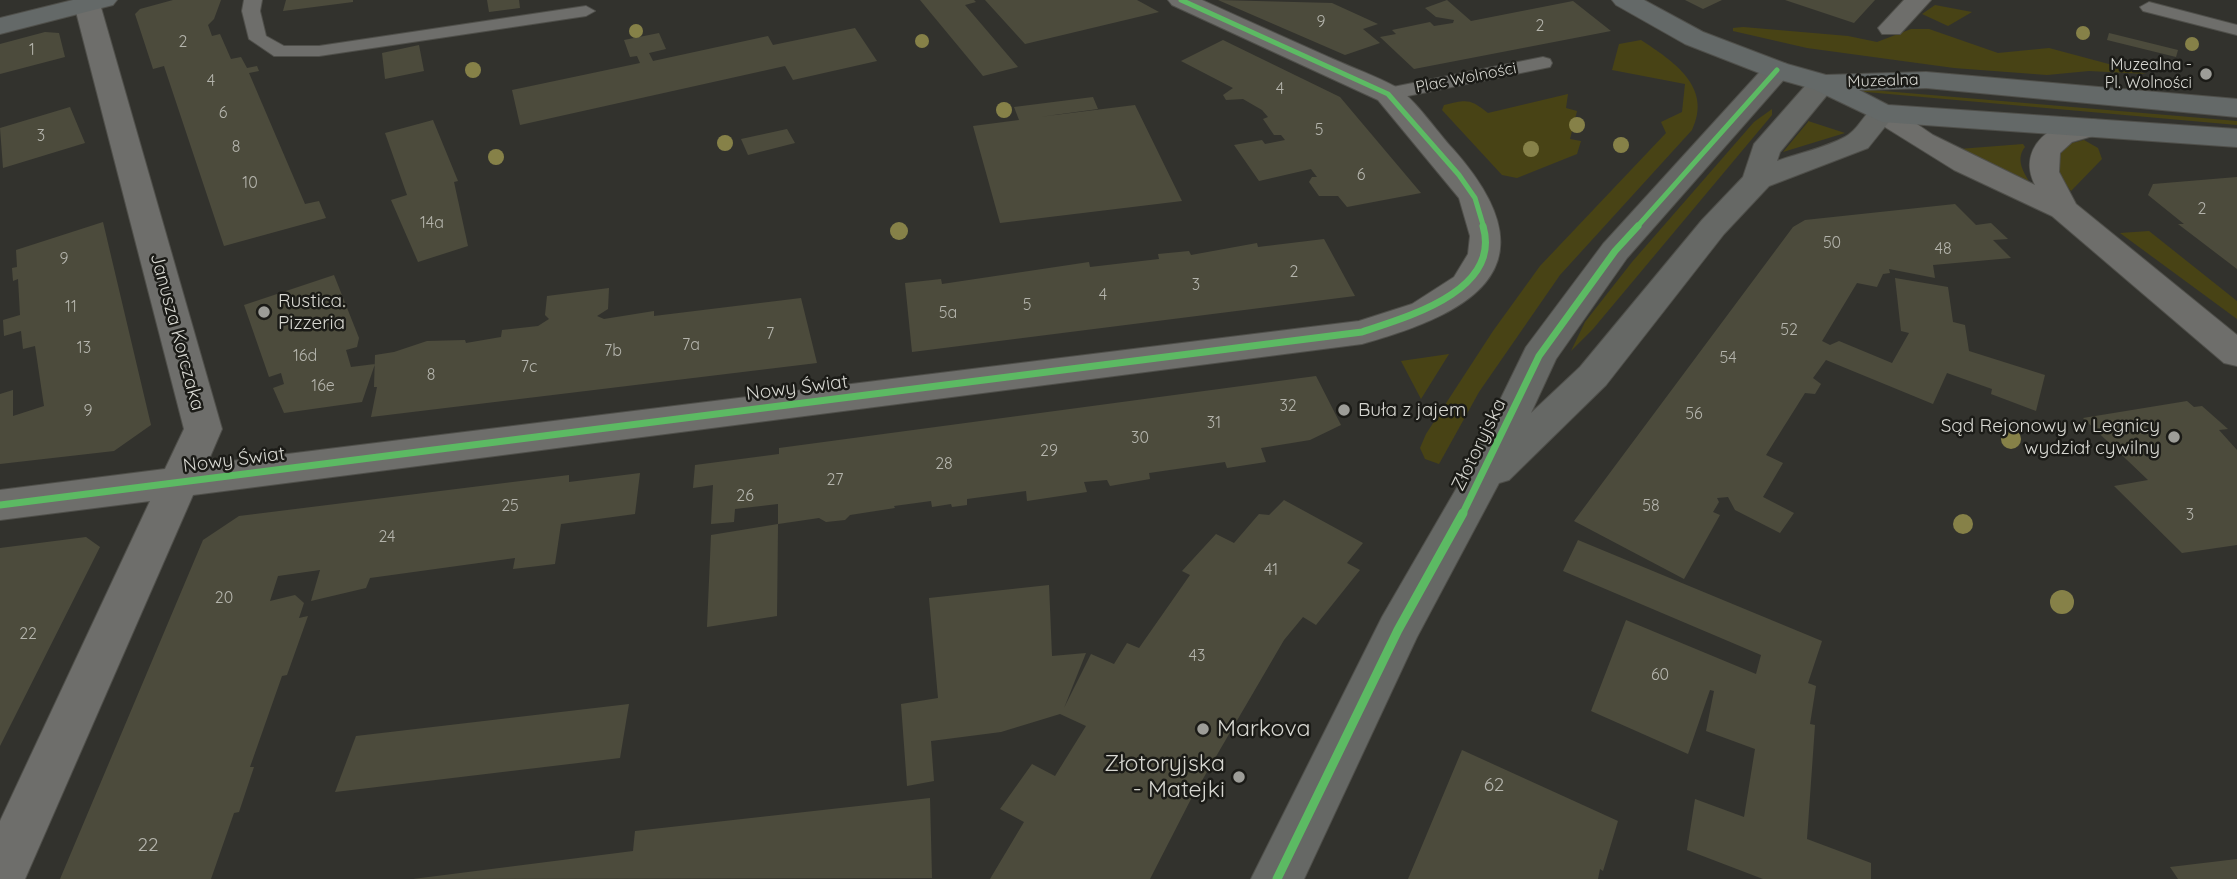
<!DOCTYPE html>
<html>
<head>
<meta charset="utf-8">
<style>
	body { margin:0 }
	canvas { display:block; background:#32322d }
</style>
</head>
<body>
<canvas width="2237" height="879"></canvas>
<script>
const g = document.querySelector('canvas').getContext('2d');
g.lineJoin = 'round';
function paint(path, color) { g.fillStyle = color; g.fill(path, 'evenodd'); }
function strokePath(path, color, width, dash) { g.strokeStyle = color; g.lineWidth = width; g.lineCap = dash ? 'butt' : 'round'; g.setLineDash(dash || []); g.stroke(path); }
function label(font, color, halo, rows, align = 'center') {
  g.font = font + ' Quicksand,sans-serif'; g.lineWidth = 5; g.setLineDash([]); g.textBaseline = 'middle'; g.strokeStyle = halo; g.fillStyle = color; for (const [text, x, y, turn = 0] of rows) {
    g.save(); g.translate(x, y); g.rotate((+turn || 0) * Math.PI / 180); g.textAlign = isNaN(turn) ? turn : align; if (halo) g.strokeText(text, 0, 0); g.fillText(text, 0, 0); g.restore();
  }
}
paint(new Path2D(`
	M1935 5 1972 12 1948 26 1922 14Z
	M1743 27 1848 36 1877 42 1911 29H1929L1998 53 2049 48 2146 74 2089 71 2047 75 1954 68 1807 48 1733 31V28Z
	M1641 40C1673 61 1713 87 1692 130L1560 275 1479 392 1439 464 1425 459 1420 448 1426 434 1493 331 1540 266 1666 133 1661 122 1682 112 1685 84 1612 70 1619 44Z
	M1860 89 2237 121V125L1855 91Z
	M1568 94 1566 108 1577 111 1570 139 1581 141 1577 154 1517 178 1502 175 1442 110 1444 105C1467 100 1469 98 1488 113Z
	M1772 109V115L1593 329 1571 351 1585 322 1632 262 1754 122Z
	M1808 121 1845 133 1783 152 1808 122Z
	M2084 140 2098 148 2102 159 2071 191 2056 172V156L2072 143Z
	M2023 144 2025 147C2016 158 2022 170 2029 181L1959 149Z
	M2149 231 2237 301V319L2120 233Z
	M1449 354 1421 399 1401 361Z`), '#484315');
paint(new Path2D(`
	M173 0H221L214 19 208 25 212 36 220 34 231 59 241 57 247 68 257 66 259 71 249 73 305 204 319 201 326 218 224 246 164 66 153 69 135 14 140 9Z
	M286 0H353V2L283 11Z
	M487 0H519L520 8 489 12Z
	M920 0H974L976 2 965 5 1018 67 983 76Z
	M985 0H1137L1159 12 1025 44Z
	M1218 0 1332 3 1378 24 1363 29 1380 43 1345 55Z
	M1447 0 1471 21 1573 1 1611 31 1414 69 1380 37 1396 34 1392 30 1430 22 1434 26 1453 23 1454 20 1436 17 1425 8Z
	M1685 0H1722L1703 9Z
	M1785 0H1875L1854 23Z
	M855 28 877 61 793 80 785 66 520 125 512 90 640 63 637 56 630 57 624 40 659 33 666 49 649 53 653 61 768 36 773 45Z
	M45 32 59 33 65 57 0 74V44Z
	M2109 33 2178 50 2176 57 2107 40Z
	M1223 40 1340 97 1421 193 1347 207 1338 196H1319L1309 182 1312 177H1317L1311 169 1259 181 1234 145 1262 140 1265 144 1285 140 1281 135H1274L1263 119 1268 117 1262 110 1243 99 1226 100 1223 95 1233 88 1181 61Z
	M419 45 424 71 385 79 382 53Z
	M1093 97 1098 109 1039 117 1135 105 1182 201 1000 223 973 126 1019 120 1014 107Z
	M70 107 85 143 3 168 0 128Z
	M433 120 458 181 454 182 468 246 418 262 391 200 407 195 385 133Z
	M787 129 795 143 748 155 741 139Z
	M2237 177V269L2178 224H2184L2148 195 2153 184Z
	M1955 204 1976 225 1991 223 2008 239 1993 240 2011 258 1933 265 1935 278 1889 269 1890 273 1883 274 1877 287 1857 283 1822 341 1830 345 1839 341 1892 363 1909 333 1901 331 1895 278 1948 287 1953 322 1965 325 1969 351 2045 375 2036 411 1991 394 1992 389 1947 373 1933 404 1826 360 1813 378 1821 384 1815 394 1805 393 1766 455 1783 463 1763 497 1794 513 1780 533 1735 510 1728 497 1717 498 1719 502 1713 512 1720 515 1684 579 1574 521 1793 227 1805 220Z
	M103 222 151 425 114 451 0 464V394L13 390V416L44 406 35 346 23 349 21 331 4 336 3 320 20 315 18 279 13 281 12 268 17 267 16 250Z
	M1324 239 1355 296 912 352 905 283 941 279 942 284 1089 262 1090 267 1159 259 1158 254 1189 251 1191 255 1257 243 1258 247Z
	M334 275 359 338 357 347 346 350 351 367 375 364 362 402 284 413 273 388 284 384 281 373 269 377 244 305Z
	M609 288 608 309 597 316 604 319 654 311V316L801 298 817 363 371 417 377 387H374L375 355 394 352 427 341 465 340 466 343 501 337 502 330 538 326 549 319 545 315 547 296Z
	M1316 376 1341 425 1310 440 1261 448 1266 462 1227 468 1225 462 1149 473 1150 479 1110 486 1107 480 1084 482 1087 492 1027 501 1026 491 967 499V505L952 507 951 504 932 507 931 501 894 506 895 508 850 515 845 520 826 522 819 518 778 524V504L735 509 734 522 711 524 713 485 693 488 695 465 779 454V448Z
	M2187 401 2194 407 2202 406 2228 429 2219 430 2237 450V545L2182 553 2114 486 2148 480 2083 418Z
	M640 473 635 514 561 524 555 564 513 569 515 558 370 578 366 588 311 601 320 570 278 576 270 601 295 595 304 603 299 618 308 616 287 675 282 676 250 767H254L239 812 234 813 211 879H60L203 540 239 516 569 475V482Z
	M1284 500 1363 543 1347 563 1360 570 1316 625 1303 617 1284 640 1190 801 1150 879H990L1024 822 1000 809 1032 764 1055 776 1086 726 1060 714 1001 732 931 741 934 781 907 786 901 704 938 698 929 598 1049 585 1052 656 1086 653 1064 708 1091 654 1114 664 1127 643 1139 648 1190 575 1182 571 1216 534 1234 543 1259 514 1269 515Z
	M778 524 777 616 707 627 711 535Z
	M86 537 100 547 0 746V548Z
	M1578 540 1822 641 1808 683 1816 686 1810 724 1815 725 1807 839 1871 863V879H1763L1687 850 1695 799 1744 817 1755 749 1706 731 1714 691 1710 690 1688 754 1591 711 1626 620 1756 674 1761 655 1563 571Z
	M629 704 620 758 335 792 356 736Z
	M1462 750 1618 821 1603 871 1600 869 1598 879H1408Z
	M930 798 932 878 413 879 633 851 635 831Z
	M2237 859V879H2178L2170 867Z`), '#4c4b3c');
const lane = new Path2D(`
	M244 0H262L260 11 266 36 284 46H319L586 6 595 11 586 16 319 56H274L249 39 242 11Z
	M2149 2 2237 25V35L2143 11 2140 7Z
	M1543 57 1550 59 1552 63 1550 67 1388 100 1378 94 1388 88Z`);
const street = new Path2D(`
	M77 0H97L100 4 222 429 207 464 1359 321 1412 304 1454 277 1468 254 1470 236 1459 198 1378 100 1172 5 1168 0H1202C1245 20 1289 39 1333 59 1353 68 1376 76 1396 87 1414 98 1438 133 1453 149 1555 264 1478 312 1362 344L193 495 25 879H0V821L150 501 0 520V490L165 469 184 429 74 4Z
	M1904 0H1931L1900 34H1882L1878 28Z
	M1882 104 1892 107 1933 135 2035 185C2013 141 2067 112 2103 121L2108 127 2103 133 2072 142 2060 153 2059 172 2076 204 2237 335V366L2224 363 2052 216 1954 170 1872 119 1868 113 1872 107Z`);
const secondary = new Path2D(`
	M1777 62 1787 64 1791 70 1787 76 1627 258 1556 359 1531 413 1580 367 1702 220 1743 177 1754 144 1813 77H1833L1837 83 1780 152 1777 161C1799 153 1825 148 1845 137 1865 126 1865 100 1892 107L1896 113 1868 148 1769 186 1724 234 1606 385 1509 480 1499 483 1417 637 1304 879H1251L1382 617 1459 484 1526 347 1603 244 1767 64Z`);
const primary = new Path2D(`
	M73 0H117L113 5 0 34V18Z
	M1612 0H1644L1703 32 1787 64 1826 75 1926 72 2237 99V117L1926 88 1859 90 1888 105 2237 129V147L1882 122 1813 89 1767 76 1685 44 1616 5Z`);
strokePath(lane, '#4f4f4a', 2);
strokePath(street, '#4f4f4a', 2);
strokePath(secondary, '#4f4f4a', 2);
strokePath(primary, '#4f4f4a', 2);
paint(lane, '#6e6e6b');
paint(street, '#6e6e6b');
paint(secondary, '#666865');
paint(primary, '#646968');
strokePath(new Path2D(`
	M1181 0 1388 94 1459 175 1475 198 1484 228
	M1636 228 1777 70`), '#5cba63', 5);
strokePath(new Path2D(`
	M0 505 1362 332C1407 317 1502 291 1483 226
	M1462 515 1539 356 1615 251 1638 226`), '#5cba63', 7);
strokePath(new Path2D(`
	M1277 879 1398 630 1463 513`), '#5cba63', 9);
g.fillStyle = '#868148';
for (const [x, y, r] of [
	[636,31,7],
	[2083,33,7],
	[922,41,7],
	[2192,44,7],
	[473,70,8],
	[1004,110,8],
	[1577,125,8],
	[725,143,8],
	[1621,145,8],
	[1531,149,8],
	[496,157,8],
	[899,231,9],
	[2011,439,10],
	[1963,524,10],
	[2062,602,12]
]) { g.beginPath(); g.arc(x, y, r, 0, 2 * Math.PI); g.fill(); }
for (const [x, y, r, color] of [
	[2206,74,7,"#9d9d98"],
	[264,312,7,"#9d9d98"],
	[1344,410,7,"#9d9d98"],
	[2174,437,7,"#9d9d98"],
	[1203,729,7,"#9d9d98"],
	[1239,777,7,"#9d9d98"]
]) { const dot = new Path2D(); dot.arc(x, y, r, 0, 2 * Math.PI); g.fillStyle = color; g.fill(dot); strokePath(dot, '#1b1b17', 2.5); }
label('16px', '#b4b4ac', null, [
	["9",1321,22],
	["2",1540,26],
	["2",183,42],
	["1",32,50],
	["4",211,81],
	["4",1280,89],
	["6",223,113],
	["5",1319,130],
	["3",41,136],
	["8",236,147],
	["6",1361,175],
	["10",250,183],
	["2",2202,209],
	["14a",432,223],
	["50",1832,243],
	["48",1943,249],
	["9",64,259],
	["2",1294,272],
	["3",1196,285],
	["4",1103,295],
	["5",1027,305],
	["11",71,307],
	["5a",948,313],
	["52",1789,330],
	["7",770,334],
	["7a",691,345],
	["13",84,348],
	["7b",613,351],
	["16d",305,356],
	["54",1728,358],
	["7c",529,367],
	["8",431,375],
	["16e",323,386],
	["32",1288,406],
	["9",88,411],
	["56",1694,414],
	["31",1214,423],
	["30",1140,438],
	["29",1049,451],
	["28",944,464],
	["27",835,480],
	["26",745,496],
	["25",510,506],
	["58",1651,506],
	["3",2190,515],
	["24",387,537],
	["41",1271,570],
	["20",224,598],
	["22",28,634],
	["43",1197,656],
	["60",1660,675]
]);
label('16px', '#d7d7d1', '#1b1b17', [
	["Muzealna -",2192,65],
	["Pl. Wolności",2192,83]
], 'right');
label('16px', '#d7d7d1', '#1b1b17', [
	["Plac Wolności",1466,78,-11],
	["Muzealna",1883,81,-2]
]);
label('19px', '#d7d7d1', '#1b1b17', [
	["Rustica.",278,301],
	["Pizzeria",278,323],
	["Buła z jajem",1358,410],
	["Sąd Rejonowy w Legnicy",2160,426,"right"],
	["wydział cywilny",2160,448,"right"]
], 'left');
label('19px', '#d7d7d1', '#1b1b17', [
	["Janusza Korczaka",177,332,75],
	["Nowy Świat",797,388,-7],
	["Złotoryjska",1479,445,-64],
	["Nowy Świat",234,460,-7]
]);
label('19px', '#b4b4ac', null, [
	["62",1494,785],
	["22",148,845]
]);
label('23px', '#d7d7d1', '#1b1b17', [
	["Markova",1217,729],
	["Złotoryjska",1225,764,"right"],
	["- Matejki",1225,790,"right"]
], 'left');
</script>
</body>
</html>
